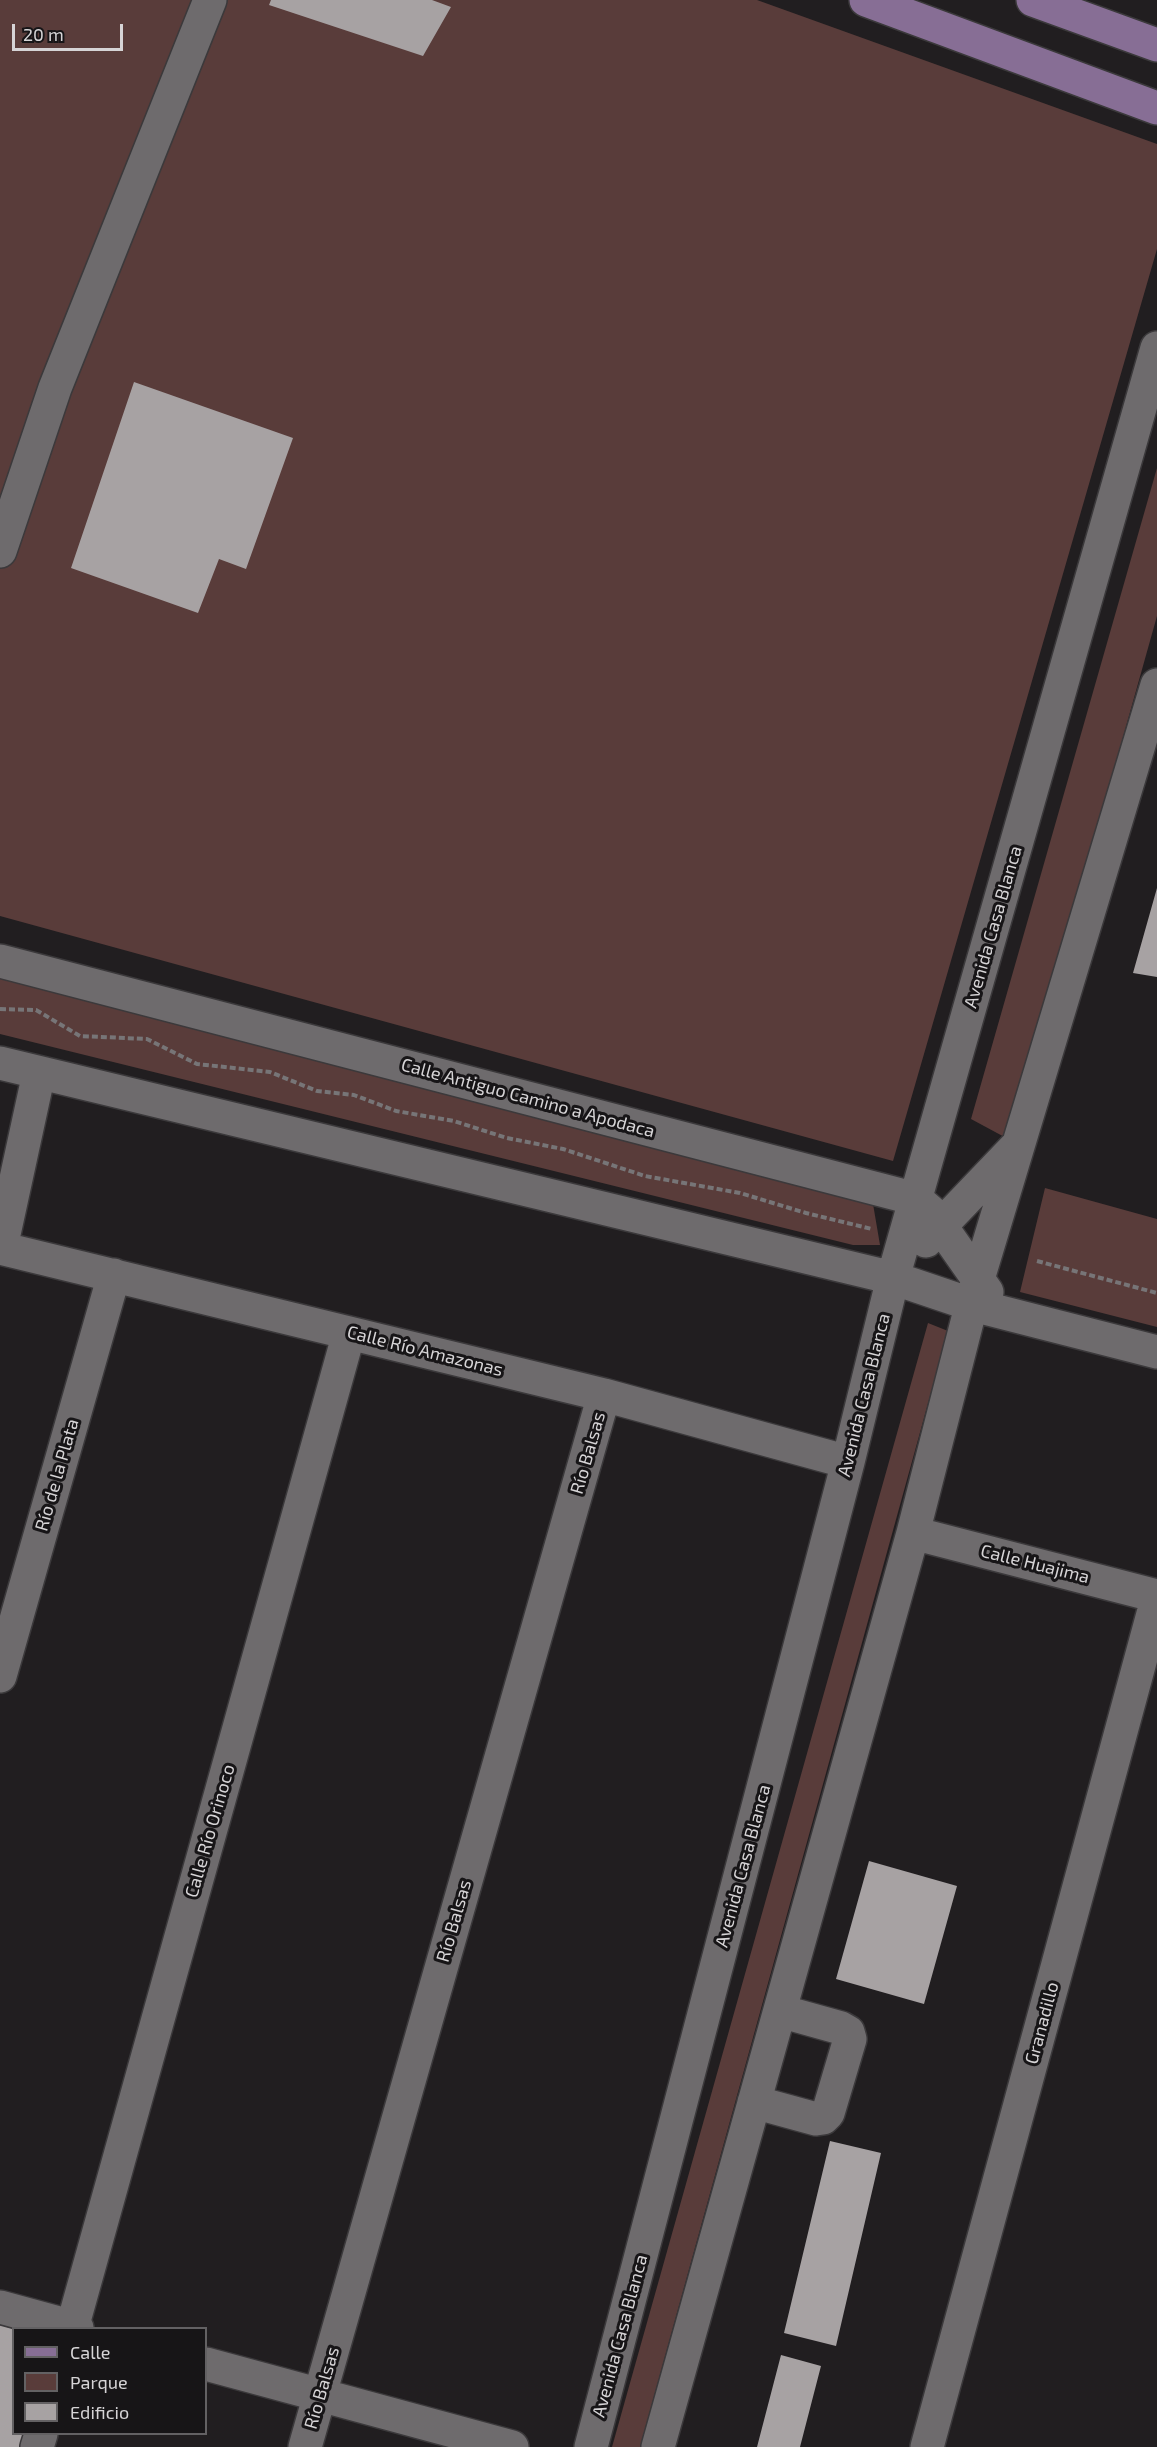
<!DOCTYPE html>
<html>
<head>
<meta charset="utf-8">
<style>
	body { margin:0 }
	#map { position:relative; width:1157px; height:2447px; overflow:hidden; background:#211e20; font-family:"Exo 2",sans-serif }
	canvas { display:block }
	.legend { position:absolute; left:12px; top:2327px; width:195px; height:108px; box-sizing:border-box; background:#171517; border:2px solid #636163; margin:0; padding:8px 10px; list-style:none; font-size:18px; color:#d6d4d6 }
	.legend li { display:flex; align-items:center; gap:12px; height:30px }
	.legend b { width:30px; border:2px solid #636163 }
	.scale { position:absolute; left:12px; top:24px; width:111px; height:27px; box-sizing:border-box; border:3px solid #d6d4d6; border-top:0; padding-left:8px; font-size:18px; line-height:21px; white-space:nowrap; color:#d6d4d6; -webkit-text-stroke:4px #171517; paint-order:stroke }
</style>
</head>
<body>
<div id="map">
<canvas width="1157" height="2447"></canvas>
<ul class="legend">
<li><b style="height:8px;background:#876e95"></b>Calle</li>
<li><b style="height:16px;background:#593c3a"></b>Parque</li>
<li><b style="height:16px;background:#a7a2a3"></b>Edificio</li>
</ul>
<div class="scale">20 m</div>
</div>
<script>
const g = document.querySelector('canvas').getContext('2d');
g.lineJoin = 'round';
function paint(path, color) { g.fillStyle = color; g.fill(path, 'evenodd'); }
function strokePath(path, color, width, dash) { g.strokeStyle = color; g.lineWidth = width; g.lineCap = dash ? 'butt' : 'round'; g.setLineDash(dash || []); g.stroke(path); }
function label(font, color, halo, rows, align = 'center') {
  g.font = font + ' "Exo 2",sans-serif'; g.lineWidth = 6; g.setLineDash([]); g.textBaseline = 'middle'; g.strokeStyle = halo; g.fillStyle = color; for (const [text, x, y, turn = 0] of rows) {
    g.save(); g.translate(x, y); g.rotate((+turn || 0) * Math.PI / 180); g.textAlign = isNaN(turn) ? turn : align; if (halo) g.strokeText(text, 0, 0); g.fillText(text, 0, 0); g.restore();
  }
}
paint(new Path2D(`
	M0 0H757L1157 144V249L893 1161 0 916Z
	M1157 468V616L1010 1140 971 1119Z
	M0 965 872 1198 880 1245H853L0 1034Z
	M1045 1188 1157 1219V1327L1020 1292Z
	M928 1323 948 1331 640 2447H612Z`), '#593c3a');
paint(new Path2D(`
	M271 0H432L451 7 423 56 269 5Z
	M134 382 293 438 246 569 219 559 198 613 71 568Z
	M1157 888V977L1133 973Z
	M869 1861 957 1886 924 2004 836 1979Z
	M830 2141 881 2153 836 2346 784 2333Z
	M0 2325 14 2329V2434H23L19 2447H0Z
	M781 2355 821 2366 800 2447H757Z`), '#a7a2a3');
const minor = new Path2D(`
	M0 551 55 388 210 0
	M0 961 916 1199 931 1212 987 1292
	M0 1063 893 1278 973 1305 1157 1352
	M926 1241 1015 1148
	M0 1248 604 1395 848 1462
	M1 1248 39 1073
	M913 1533 1157 1596
	M0 1676 114 1275
	M754 2102 816 2119 823 2118 828 2113 850 2039 848 2032 841 2028 780 2011
	M0 2307 77 2328
	M72 2328 349 1333
	M206 2364 512 2447
	M37 2447 41 2434
	M305 2447 604 1395
	M591 2447 848 1462 893 1278 1157 348
	M658 2447 913 1533 978 1279 1157 685
	M927 2447 1157 1599`);
const major = new Path2D(`
	M866 0 1157 108
	M1033 0 1157 45`);
strokePath(minor, '#3b393b', 36);
strokePath(major, '#3b393b', 36);
strokePath(new Path2D(`
	M0 1009 36 1010 80 1036 147 1039 197 1064 270 1072 317 1091 354 1095 396 1111 454 1121 507 1138 563 1149 645 1176 740 1193 806 1213 872 1229
	M1037 1261 1157 1293`), '#777577', 4, [6, 3]);
strokePath(minor, '#6e6b6d', 33);
strokePath(major, '#876e95', 33);
label('18px', '#d6d4d6', '#171517', [
	["Avenida Casa Blanca",993,927,-74],
	["Calle Antiguo Camino a Apodaca",528,1098,15],
	["Calle Río Amazonas",425,1351,14],
	["Avenida Casa Blanca",864,1395,-76],
	["Río Balsas",588,1453,-74],
	["Río de la Plata",57,1475,-74],
	["Calle Huajima",1035,1564,14],
	["Calle Río Orinoco",210,1831,-74],
	["Avenida Casa Blanca",743,1866,-75],
	["Río Balsas",454,1921,-74],
	["Granadillo",1042,2023,-75],
	["Avenida Casa Blanca",620,2336,-75],
	["Río Balsas",322,2388,-74]
]);
</script>
</body>
</html>
